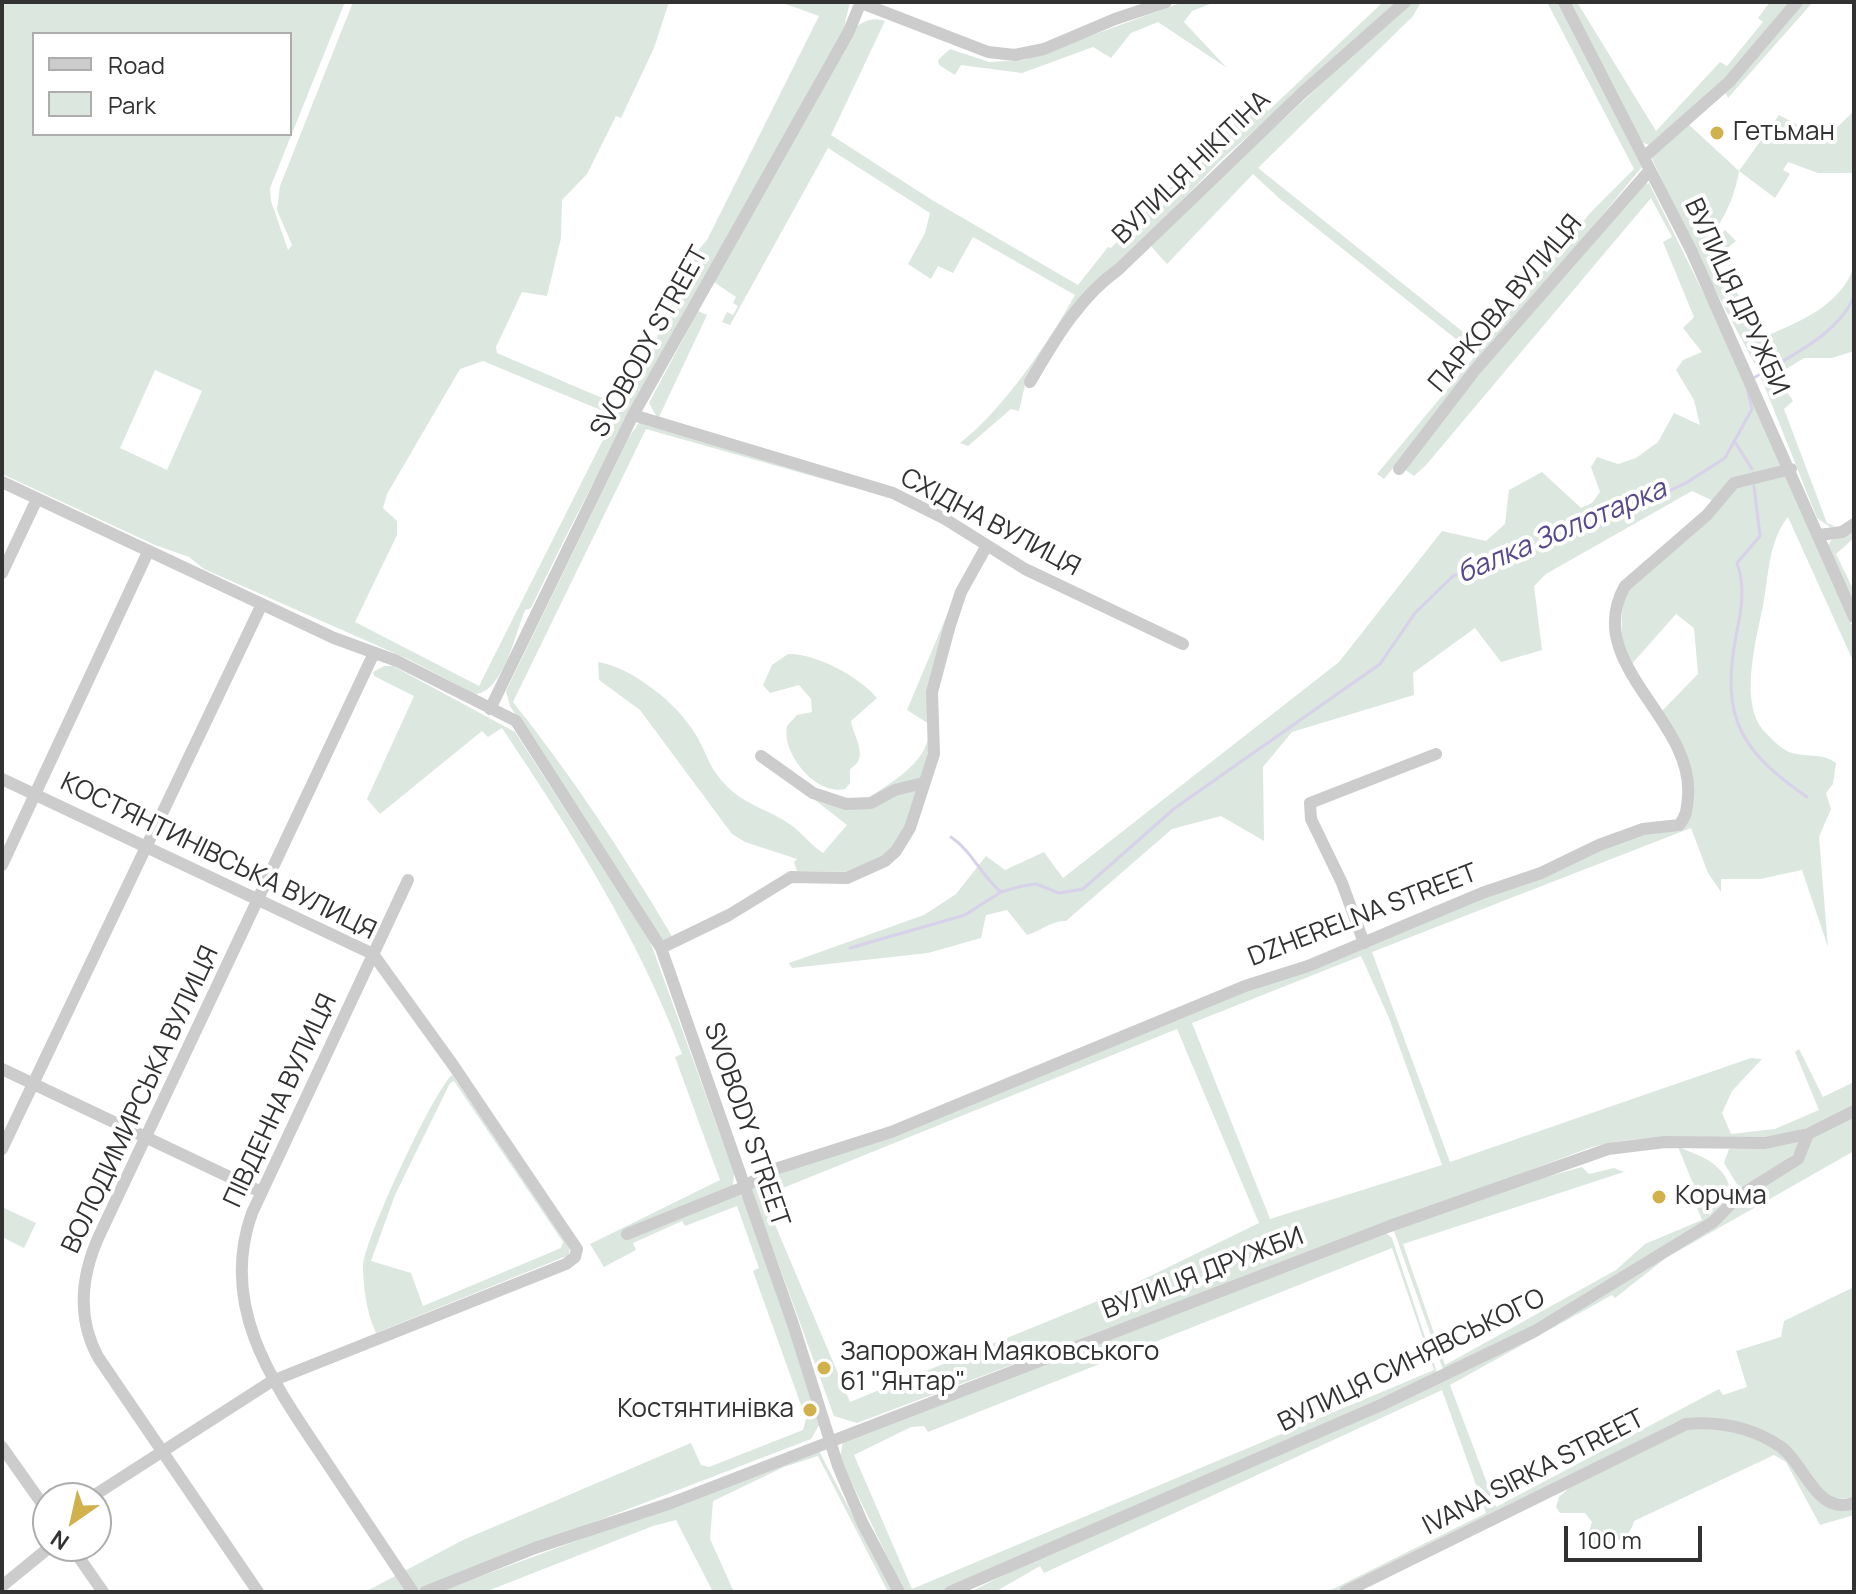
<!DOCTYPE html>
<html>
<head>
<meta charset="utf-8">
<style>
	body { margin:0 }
	#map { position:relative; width:1856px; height:1594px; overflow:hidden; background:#fff; font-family:Manrope,sans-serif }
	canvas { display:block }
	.frame { position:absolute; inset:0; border:4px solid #323232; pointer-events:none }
	.legend { position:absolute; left:32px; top:32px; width:260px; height:104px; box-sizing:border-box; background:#fff; border:2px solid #adadad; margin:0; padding:10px 14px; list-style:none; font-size:24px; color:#323232 }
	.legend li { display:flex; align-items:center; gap:16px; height:40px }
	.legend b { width:40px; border:2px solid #adadad }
	.north { position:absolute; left:32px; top:1482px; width:80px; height:80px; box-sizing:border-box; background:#fff; border:2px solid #adadad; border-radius:50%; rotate:214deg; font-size:22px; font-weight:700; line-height:32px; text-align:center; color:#323232 }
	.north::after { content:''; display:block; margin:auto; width:28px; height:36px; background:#d0b14c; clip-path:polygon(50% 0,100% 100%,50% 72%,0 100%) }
	.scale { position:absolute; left:1564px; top:1526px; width:138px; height:36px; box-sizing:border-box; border:4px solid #323232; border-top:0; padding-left:10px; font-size:24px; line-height:28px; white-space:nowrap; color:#323232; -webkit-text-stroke:6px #fff; paint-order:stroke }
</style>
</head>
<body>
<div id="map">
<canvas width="1856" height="1594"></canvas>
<div class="frame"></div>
<ul class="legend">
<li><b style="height:10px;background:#ccc"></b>Road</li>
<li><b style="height:22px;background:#dce7df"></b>Park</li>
</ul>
<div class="north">N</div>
<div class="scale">100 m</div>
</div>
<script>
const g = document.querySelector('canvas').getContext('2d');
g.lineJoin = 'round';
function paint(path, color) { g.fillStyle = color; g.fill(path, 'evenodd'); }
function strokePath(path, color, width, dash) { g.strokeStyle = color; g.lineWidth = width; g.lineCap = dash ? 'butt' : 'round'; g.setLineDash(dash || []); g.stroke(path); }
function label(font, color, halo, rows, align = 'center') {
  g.font = font + ' Manrope,sans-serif'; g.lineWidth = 8; g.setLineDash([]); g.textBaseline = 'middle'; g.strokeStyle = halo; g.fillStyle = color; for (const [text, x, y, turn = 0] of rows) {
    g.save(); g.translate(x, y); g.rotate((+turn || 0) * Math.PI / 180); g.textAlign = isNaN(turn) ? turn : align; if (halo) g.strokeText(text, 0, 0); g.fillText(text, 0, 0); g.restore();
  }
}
paint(new Path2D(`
	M7 2H345L270 188 271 201 288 250 292 245 277 210 280 186 353 2H669L654 48 621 118 616 116 587 174 562 200 561 238 547 296 522 292 496 347 497 353 623 407 700 248 707 240 819 16 780 2H850L842 35C734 224 625 411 531 608L525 610C516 632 503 693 475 694L410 660 204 569 189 557 155 545 2 474V4ZM34 34H290V134H34ZM483 361 615 416 479 686 355 622 397 535V521L383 508 387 494 460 369ZM155 370 202 391 167 470 120 448Z
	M1183 2H1215L1192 11 1184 22 1227 68 1158 22 1131 33 1111 58 1093 47 1022 73 961 65 955 75 939 65 938 60 950 49 989 62 1024 60Z
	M1383 2H1399L1219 162 1127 257 1025 385 1019 411 1011 409 968 446 960 443C1002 411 1049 342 1075 295L973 237 953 273 938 266 931 279 908 264 925 233 930 213 828 148 730 325 722 322 727 312 733 315 738 306 733 303 736 297 714 282 857 26C867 20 874 17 885 21L831 135 932 200 1078 285 1108 247 1111 248 1257 100 1268 111Z
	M1410 2H1421L1413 16 1258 168 1482 347 1590 213 1634 169 1547 2H1559L1642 167 1384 479 1377 474 1476 355 1280 199 1253 174 1167 264 1149 244Z
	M1568 2H1577L1656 131 1720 62 1727 66 1763 22 1758 18 1770 2H1792L1734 71 1649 145 1641 142Z
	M1802 2H1813L1728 98 1725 91Z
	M1854 111V173H1818L1788 162 1783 170 1790 174 1775 198 1739 171C1735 196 1722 229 1701 242L1704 249 1725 230 1736 241 1714 259 1766 336C1802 321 1840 305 1854 267V351L1832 358H1804L1776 375 1793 401 1784 409 1827 523 1835 526 1830 527 1817 518 1758 370 1705 271 1652 159 1654 152 1687 123 1739 171 1779 115 1825 139Z
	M1649 183 1782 452 1780 468 1732 481 1709 510 1711 500 1692 491 1546 574 1534 586 1542 650 1501 662 1475 628 1413 673 1414 695 1292 732 1263 767 1264 841 1221 816 1172 829 1066 921C1052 920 1041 931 1027 935L1007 910 986 915 981 938 928 953 792 968 789 963 924 915 956 894 986 856 1005 870 1044 852 1063 878 1339 662 1442 531 1486 541 1505 524 1509 490 1542 472 1581 508 1592 503 1600 492 1591 467 1597 457 1618 464 1636 458 1658 442 1674 413 1700 425 1694 400 1676 370 1683 360 1702 352 1683 328 1694 317 1663 242 1672 237 1651 198 1426 465 1414 476 1404 469 1505 341 1645 184Z
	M698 311 707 315 658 419 649 403Z
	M641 420 850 482 851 487 646 429 513 702C572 776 622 852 670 933L673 939 663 943 510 706 506 691 629 437Z
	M1788 475 1854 630V663L1788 517C1769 541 1769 571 1764 600 1758 634 1737 703 1765 732 1771 738 1781 749 1789 752 1806 758 1821 752 1836 763L1833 784 1826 793 1831 809 1819 837 1828 947 1802 870 1760 879H1721V892L1708 873 1691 828 1372 952 1450 1162 1751 1058 1762 1059 1732 1091 1722 1113 1731 1134 1775 1129 1819 1110 1795 1052 1799 1049 1823 1097 1854 1082V1105C1827 1119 1799 1135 1768 1138 1707 1143 1649 1130 1589 1148L857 1423 834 1416 750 1186 753 1182 1643 832 1679 827 1691 788 1661 712 1698 674 1694 628 1676 614 1630 666C1619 642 1621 615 1625 590L1733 488ZM1361 956 1389 1018 1442 1165 1270 1219 1192 1023ZM1177 1029 1259 1223 1105 1298 850 1402 763 1196Z
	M1854 530V538L1836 554 1854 591V607L1828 546 1831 540Z
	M952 603 931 686 933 746 904 835 880 861 855 872 797 871 794 862 797 859 745 842 732 834 640 710 599 680 598 662C633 668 678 704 696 735 710 759 708 769 732 791 750 807 772 811 791 825 802 833 811 845 823 853L847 825 815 800 816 791 833 797 867 799C893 781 933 760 929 724L907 710Z
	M788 654C815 653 860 677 877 698L851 721C854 738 870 758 850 769V783L845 789C816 796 781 753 787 726L797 715 812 712 811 699 799 685 770 693 763 685 772 665Z
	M384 666H393L515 732 650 941 734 1173 733 1187 743 1198 782 1305 819 1425 811 1439 412 1592H365L463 1540 691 1443 701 1465 709 1467 803 1430 806 1419 753 1271 759 1268 737 1206 685 1226 682 1221 633 1243 636 1250 604 1267 590 1244 720 1180 675 1057 682 1054C638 936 572 833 502 728L488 737 482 731 380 814 367 799 414 696 374 676 373 672Z
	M452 1075 570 1244 569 1255 376 1333C367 1314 363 1287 363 1266 364 1240 434 1090 452 1075ZM454 1081 563 1242 561 1248 423 1306 411 1273 371 1261 395 1195 450 1083Z
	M1854 1117V1151L1666 1258 1615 1298 1612 1295 1450 1385 1496 1507 1719 1389 1723 1395 1747 1387 1736 1351 1781 1337 1784 1321 1854 1287V1498L1836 1499 1824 1493 1792 1450 1704 1419 1676 1422 1334 1592H1327L1486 1513 1442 1390 1044 1573 1040 1566 995 1592H970L1042 1556 1537 1333 1708 1229 1814 1136Z
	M1800 1140 1799 1153 1740 1189 1724 1163 1729 1149 1760 1148Z
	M1678 1147C1704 1157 1730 1166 1731 1198L1710 1220 1532 1329 1444 1372 1394 1231 1521 1184 1582 1167 1589 1174 1614 1168 1624 1172 1403 1244 1445 1365 1616 1270 1645 1244 1702 1220 1687 1183 1692 1181Z
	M2 1207 36 1223 24 1248 2 1237Z
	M1386 1233 1392 1238 1437 1373 1327 1425 941 1592H904L840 1458 843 1441ZM1392 1248 1434 1370 912 1589 854 1455 911 1427 924 1426 928 1432Z
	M1689 1427 1736 1430 1778 1449 1815 1496 1854 1509V1515L1820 1525 1786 1462 1774 1455 1634 1521C1629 1545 1603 1543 1583 1549L1592 1522 1585 1513H1560L1556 1507 1559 1497 1569 1488Z
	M819 1451 893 1592H888L818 1456 784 1467 713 1501 710 1539 734 1592H713L676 1520 653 1526 485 1592H438Z`), '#dce7df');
strokePath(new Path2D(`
	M1752 379C1786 358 1839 335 1854 296
	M1735 442 1752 469
	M1754 486 1760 536 1737 563C1746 587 1741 612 1736 636 1720 719 1742 752 1807 797
	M951 837C973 852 981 876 1001 892
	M850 948 965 915 1001 892 1022 886 1036 884 1059 893 1083 889 1175 808 1380 664 1415 613 1453 576 1623 512 1686 483 1725 458 1752 409 1746 383`), '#d7d1e9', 3);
strokePath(new Path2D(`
	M1564 2 1691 250 1854 617
	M861 3 988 52 1015 55 1044 49 1115 19 1166 2
	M1644 157 1729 82 1797 2
	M1030 382C1055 340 1078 298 1119 269L1301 94 1405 2
	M633 415 893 493 945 519 1025 569 1183 644
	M1399 469 1475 370 1650 170
	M2 482 334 638 397 661 516 721 661 948 793 1324 838 1466 862 1522 899 1592
	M1819 535 1842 532 1854 524
	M2 573 37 499
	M490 709 633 415 848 33 861 2
	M761 756 813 793 846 804 871 803 895 790 923 783
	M2 779 373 954 453 1065 577 1249 575 1257 566 1264 272 1381 90 1498
	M2 865 148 552
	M408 880 252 1213C218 1308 274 1384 325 1460 354 1504 384 1548 413 1592
	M1364 943 1342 883 1311 819 1310 803 1436 754
	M661 948 729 915 791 877 847 878 885 861 896 851 910 828 934 754 932 692 950 625 961 592 986 547
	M2 1069 261 1192
	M2 1149 262 604
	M627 1234 744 1187 772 1170 891 1132 1245 986 1308 966 1482 893 1541 873 1599 845 1643 829 1679 825C1687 816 1687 807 1688 796 1694 719 1581 663 1625 586L1707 515 1734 483 1791 469
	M2 1447 48 1512
	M71 1546 103 1592
	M2 1586 51 1546
	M258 1592 98 1357C77 1318 81 1276 99 1236L374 653
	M425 1592 535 1548 671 1503 1390 1226 1608 1149 1665 1142 1765 1143 1808 1134 1854 1111
	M950 1592 1381 1405 1535 1331 1713 1222 1739 1196 1798 1159 1808 1134
	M1345 1592 1686 1424C1720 1421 1752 1427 1781 1447 1805 1464 1816 1516 1854 1503`), '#ccc', 12);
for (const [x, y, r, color] of [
	[1717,133,8,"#d0b14c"],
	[1659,1197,8,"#d0b14c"],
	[824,1368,8,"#d0b14c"],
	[810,1410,8,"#d0b14c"]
]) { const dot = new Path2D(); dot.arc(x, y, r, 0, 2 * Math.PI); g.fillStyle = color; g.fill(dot); strokePath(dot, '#fff', 3); }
label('26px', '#323232', '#fff', [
	["Гетьман",1733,133],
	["Корчма",1675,1197],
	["Запорожан Маяковського",840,1353],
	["61 \"Янтар\"",840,1383],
	["Костянтинівка",794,1410,"right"]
], 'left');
label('26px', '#323232', '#fff', [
	["ВУЛИЦЯ НІКІТІНА",1192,168,-44],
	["ВУЛИЦЯ ДРУЖБИ",1736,297,65],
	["ПАРКОВА ВУЛИЦЯ",1506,304,-50],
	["SVOBODY STREET",650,342,-61],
	["СХІДНА ВУЛИЦЯ",990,523,28],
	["КОСТЯНТИНІВСЬКА ВУЛИЦЯ",218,857,26],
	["DZHERELNA STREET",1363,916,-21],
	["ВОЛОДИМИРСЬКА ВУЛИЦЯ",141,1100,-65],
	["ПІВДЕННА ВУЛИЦЯ",281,1101,-65],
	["SVOBODY STREET",746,1125,71],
	["ВУЛИЦЯ ДРУЖБИ",1203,1274,-21],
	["ВУЛИЦЯ СИНЯВСЬКОГО",1412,1361,-26],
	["IVANA SIRKA STREET",1534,1473,-27]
]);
label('italic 28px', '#58498b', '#fff', [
	["балка Золотарка",1562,532,-23]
]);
</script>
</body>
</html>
